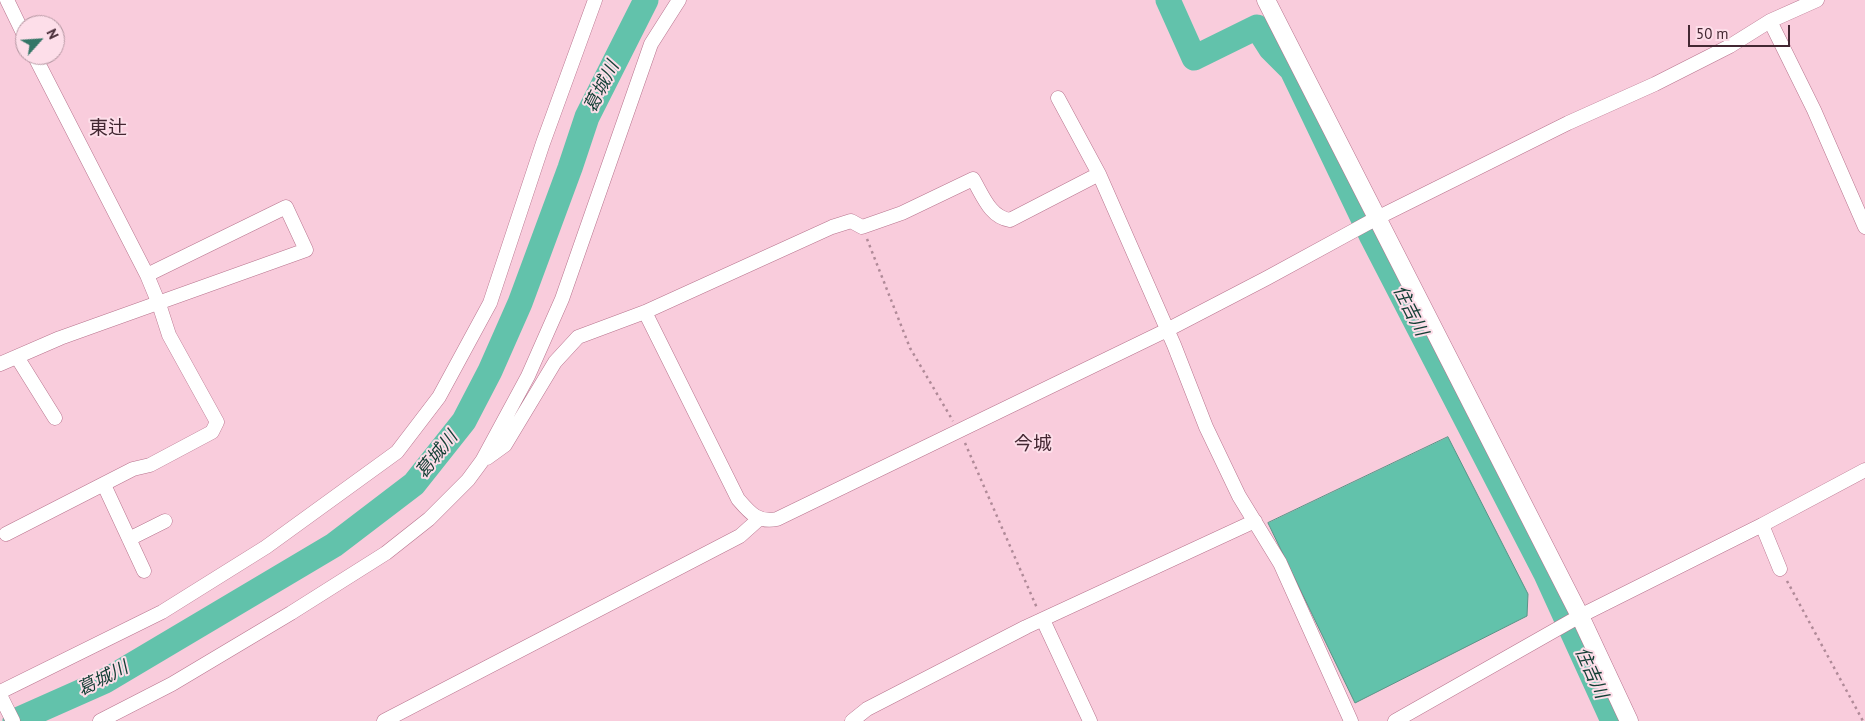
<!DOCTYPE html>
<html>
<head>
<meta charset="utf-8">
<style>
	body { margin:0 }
	#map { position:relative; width:1865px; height:721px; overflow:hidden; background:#f9ccdc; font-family:"PT Sans",sans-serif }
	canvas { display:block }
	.north { position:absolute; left:15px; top:15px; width:50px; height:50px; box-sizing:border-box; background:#fddee9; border:1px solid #b395a0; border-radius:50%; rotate:64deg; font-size:14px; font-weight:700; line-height:20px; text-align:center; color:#432732 }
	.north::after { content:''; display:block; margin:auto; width:18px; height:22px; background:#347667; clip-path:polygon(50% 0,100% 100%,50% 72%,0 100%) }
	.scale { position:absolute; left:1688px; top:25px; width:102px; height:22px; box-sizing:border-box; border:2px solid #432732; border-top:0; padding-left:6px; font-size:15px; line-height:18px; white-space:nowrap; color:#432732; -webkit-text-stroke:4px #fddee9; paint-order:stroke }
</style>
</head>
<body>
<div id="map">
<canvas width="1865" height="721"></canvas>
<div class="north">N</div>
<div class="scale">50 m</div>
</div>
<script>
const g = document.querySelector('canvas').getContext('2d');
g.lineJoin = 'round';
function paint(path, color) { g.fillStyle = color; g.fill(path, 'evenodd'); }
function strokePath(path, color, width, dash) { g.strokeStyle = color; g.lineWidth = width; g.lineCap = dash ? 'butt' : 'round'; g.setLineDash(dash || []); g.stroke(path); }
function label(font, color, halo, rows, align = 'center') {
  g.font = font + ' "PT Sans","Noto Sans JP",sans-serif'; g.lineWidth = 4; g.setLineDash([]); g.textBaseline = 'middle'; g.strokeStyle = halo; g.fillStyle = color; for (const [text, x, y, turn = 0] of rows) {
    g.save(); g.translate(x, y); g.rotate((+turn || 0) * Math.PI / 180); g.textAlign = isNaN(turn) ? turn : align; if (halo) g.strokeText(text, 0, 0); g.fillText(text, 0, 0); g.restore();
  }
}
const water = new Path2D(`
	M1448 437 1528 594 1527 616 1355 703 1268 523Z`);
paint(water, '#62c2ab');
strokePath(water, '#599487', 1);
strokePath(new Path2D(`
	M1168 0 1194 58 1257 27 1271 49 1292 70 1372 237 1546 574 1613 721
	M15 721 105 681 334 545 414 484 464 421 490 371 520 303 570 168 587 117 646 0`), '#62c2ab', 25);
const minor = new Path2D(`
	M7 0 25 37
	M1770 21 1814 110 1865 227
	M1058 98 1099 174 1174 345 1206 427 1239 496 1280 563 1351 721
	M645 312 738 499C750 513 758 523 777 519L1167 330 1267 278 1377 218 1568 123 1655 84 1730 46 1770 21 1817 0
	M17 357 55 418
	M0 364 60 338 306 250 286 207 147 275
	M487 458 505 445 555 362 578 337 645 312 832 227 851 221 862 227 902 213 973 179C983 196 990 217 1010 220L1099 174
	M104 485 144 571
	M1762 525 1780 569
	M6 534 133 469 150 465 212 432 217 422 169 335 159 304 147 275 34 55
	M129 539 165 521
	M1043 620 1090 721
	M0 692 162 612 266 547 397 452 439 397 490 303 543 143 595 0
	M0 695 13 721
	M100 721 172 684 291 613 386 553 429 519 468 480 482 461 528 376 562 299 651 44 679 0
	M384 721 740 536 759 519
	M852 721 867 709 1026 627 1255 521
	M1395 721 1580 616 1762 525 1865 470`);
const tertiary = new Path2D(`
	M1266 0 1580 616 1629 721`);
strokePath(minor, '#b7738d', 15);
strokePath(tertiary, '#b7738d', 19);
strokePath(new Path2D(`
	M867 239 910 348 953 421
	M965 443 1037 608
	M1787 581 1863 721`), '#b08a98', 2.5, [2.5, 4]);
strokePath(minor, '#fff', 14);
strokePath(tertiary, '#fff', 18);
label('italic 18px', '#123e34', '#fddee9', [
	["葛城川",602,87,-63],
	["住吉川",1410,311,63],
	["葛城川",437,455,-51],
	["住吉川",1591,673,66],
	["葛城川",103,679,-27]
]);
label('19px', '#432732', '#fddee9', [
	["東辻",108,129],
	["今城",1033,445]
]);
</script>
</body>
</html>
